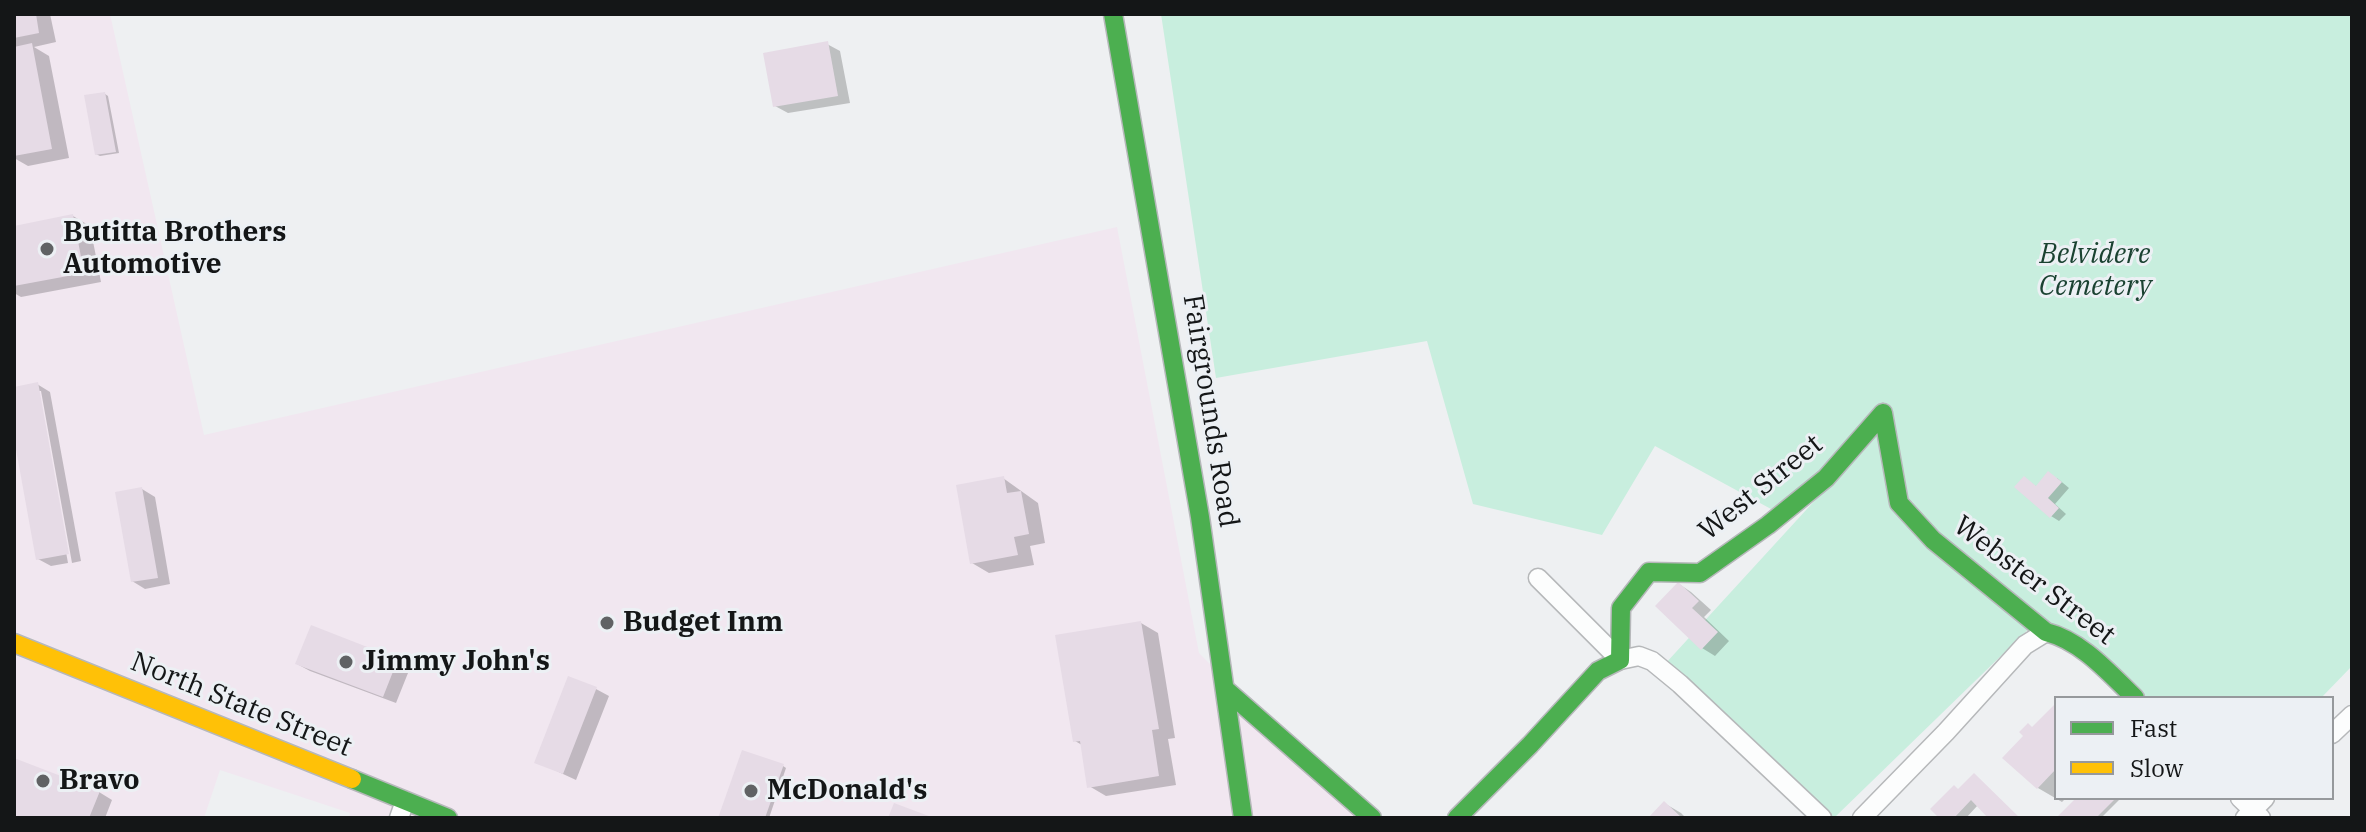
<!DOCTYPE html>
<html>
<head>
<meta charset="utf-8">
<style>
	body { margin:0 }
	#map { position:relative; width:2366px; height:832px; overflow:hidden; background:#eef0f2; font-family:"IBM Plex Serif",serif }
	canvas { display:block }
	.frame { position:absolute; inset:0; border:16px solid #141617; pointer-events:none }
	.legend { position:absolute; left:2054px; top:696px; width:280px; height:104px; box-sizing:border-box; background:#ecf0f4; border:2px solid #96999c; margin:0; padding:10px 14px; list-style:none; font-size:24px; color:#141617 }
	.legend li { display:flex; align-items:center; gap:16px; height:40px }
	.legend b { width:40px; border:2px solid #96999c }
</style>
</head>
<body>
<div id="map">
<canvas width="2366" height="832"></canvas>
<div class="frame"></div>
<ul class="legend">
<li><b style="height:10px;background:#4caf50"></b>Fast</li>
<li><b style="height:10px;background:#ffc107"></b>Slow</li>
</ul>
</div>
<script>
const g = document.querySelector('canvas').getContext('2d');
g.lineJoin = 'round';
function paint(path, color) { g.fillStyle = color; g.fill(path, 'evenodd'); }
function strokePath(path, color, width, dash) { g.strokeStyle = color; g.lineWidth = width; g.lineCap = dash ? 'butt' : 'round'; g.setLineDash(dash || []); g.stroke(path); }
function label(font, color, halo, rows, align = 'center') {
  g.font = font + ' "IBM Plex Serif",serif'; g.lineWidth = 6; g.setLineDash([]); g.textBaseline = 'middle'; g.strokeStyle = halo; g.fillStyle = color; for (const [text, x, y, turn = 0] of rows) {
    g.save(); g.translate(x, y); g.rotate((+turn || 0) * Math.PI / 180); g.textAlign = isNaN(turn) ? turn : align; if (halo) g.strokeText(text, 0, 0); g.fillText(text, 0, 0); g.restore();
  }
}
paint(new Path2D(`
	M14 14H110L204 435 1117 227 1199 653 1363 818H349L350 813 220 770 204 818H14Z`), '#f1e7f0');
paint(new Path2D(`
	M1161 14H2352V666L2321 698H2147L2040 618 1834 818H1828L1665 664 1883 426 1771 509 1655 446 1602 535 1473 504 1427 341 1216 378Z`), '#c8eede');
paint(new Path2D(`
	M14 14H50L56 42 34 47 49 56 69 158 28 166 14 158Z
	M827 44 840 51 850 103 788 113 775 106Z
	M105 94 108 96 119 153 100 156 96 154Z
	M73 216 90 226 101 282 21 297 14 293V228Z
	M37 384 50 392 81 561 72 563 41 391H37L68 563 51 566 38 559 14 427V389Z
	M1003 478 1038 503 1045 543 1030 546 1034 565 989 573 972 563Z
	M2024 478 2037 487 2057 478 2069 488 2055 504 2066 514 2059 521 2051 516Z
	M142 489 155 497 170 584 145 589 132 581Z
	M1679 584 1691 592 1711 610 1704 617 1729 641 1715 656 1702 648Z
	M1141 623 1158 633 1175 738 1168 739 1176 785 1106 796 1089 786 1082 745 1075 741Z
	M397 661 410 668 396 703 310 671 297 664Z
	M596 689 609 696 576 780 537 762Z
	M2055 707 2056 798H2066L2062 802 2038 788 2034 728Z
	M14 760 99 792 112 800 105 818H14Z
	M783 766 786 768 769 818H720Z
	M1959 791 2019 818H1991L1978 805 1966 818H1942Z
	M2079 798H2121L2101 818H2059Z
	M1664 803 1681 813 1686 818H1651Z`), '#0003');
paint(new Path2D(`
	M14 14H36L39 33 14 38Z
	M828 41 838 96 773 107 763 53Z
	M32 43 52 149 14 156V47Z
	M105 92 116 152 95 155 84 95Z
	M73 214 84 273 14 286V226Z
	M38 382 69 554 36 560 14 438V387Z
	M2048 471 2062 482 2048 498 2059 508 2050 518 2014 487 2024 476 2036 486Z
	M1004 476 1007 493 1021 491 1029 534 1014 537 1018 555 970 564 956 485Z
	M142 487 158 578 131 582 115 492Z
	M1678 582 1699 601 1692 608 1718 632 1701 650 1655 606Z
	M1141 621 1159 729 1152 730 1159 776 1087 788 1080 741 1073 742 1055 635Z
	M311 625 398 659 383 697 295 664Z
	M568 676 597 687 563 774 534 763Z
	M2054 705 2056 769 2037 789 2002 758 2023 736 2019 732 2028 723 2032 727Z
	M742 750 784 764 765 818H718Z
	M14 758 100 791 89 818H14Z
	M1974 773 2020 818H1988L1971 800 1954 818H1939L1930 809 1954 785 1958 789Z
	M2076 798H2116L2096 818H2056Z
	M1664 801 1682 818H1648Z
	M894 803 934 818H888Z`), '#e6dbe6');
const street = new Path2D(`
	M1538 578 1620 660 1639 656 1652 661 1680 684 1822 818
	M2332 734 2352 715
	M2240 798 2261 818
	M399 818 405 801
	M1862 818 1946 732 2025 645 2046 632
	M2245 818 2265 798`);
const fast = new Path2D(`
	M1113 14 1200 517 1243 818
	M1883 413 1899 503 1933 540 2046 632C2082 641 2109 673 2135 698
	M1225 689 1372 818
	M352 779 448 818
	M1457 818 1530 745 1598 671 1620 660 1621 608 1649 572 1700 573 1768 525 1826 478 1883 413`);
const slow = new Path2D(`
	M14 643 352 779`);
strokePath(street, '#b6b8ba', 21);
strokePath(fast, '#b6b8ba', 21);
strokePath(slow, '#b6b8ba', 21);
strokePath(street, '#fcfdfd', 18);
strokePath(fast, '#4caf50', 18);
strokePath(slow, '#ffc107', 18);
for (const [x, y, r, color] of [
	[47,249,8,"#606264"],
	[607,623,8,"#606264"],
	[346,662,8,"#606264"],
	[43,781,8,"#606264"],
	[751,791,8,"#606264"]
]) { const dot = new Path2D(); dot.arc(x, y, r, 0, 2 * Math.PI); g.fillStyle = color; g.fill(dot); strokePath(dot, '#ecf0f4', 3); }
label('bold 28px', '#141617', '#ecf0f4', [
	["Butitta Brothers",63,233],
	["Automotive",63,265],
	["Budget Inm",623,623],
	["Jimmy John's",362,662],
	["Bravo",59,781],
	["McDonald's",767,791]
], 'left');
label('italic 28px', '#1a4231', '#ecf0f4', [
	["Belvidere",2095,255],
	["Cemetery",2095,287]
]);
label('28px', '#141617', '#ecf0f4', [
	["Fairgrounds Road",1210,411,81],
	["West Street",1761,488,-39],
	["Webster Street",2034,581,37],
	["North State Street",241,705,22]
]);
</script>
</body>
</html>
